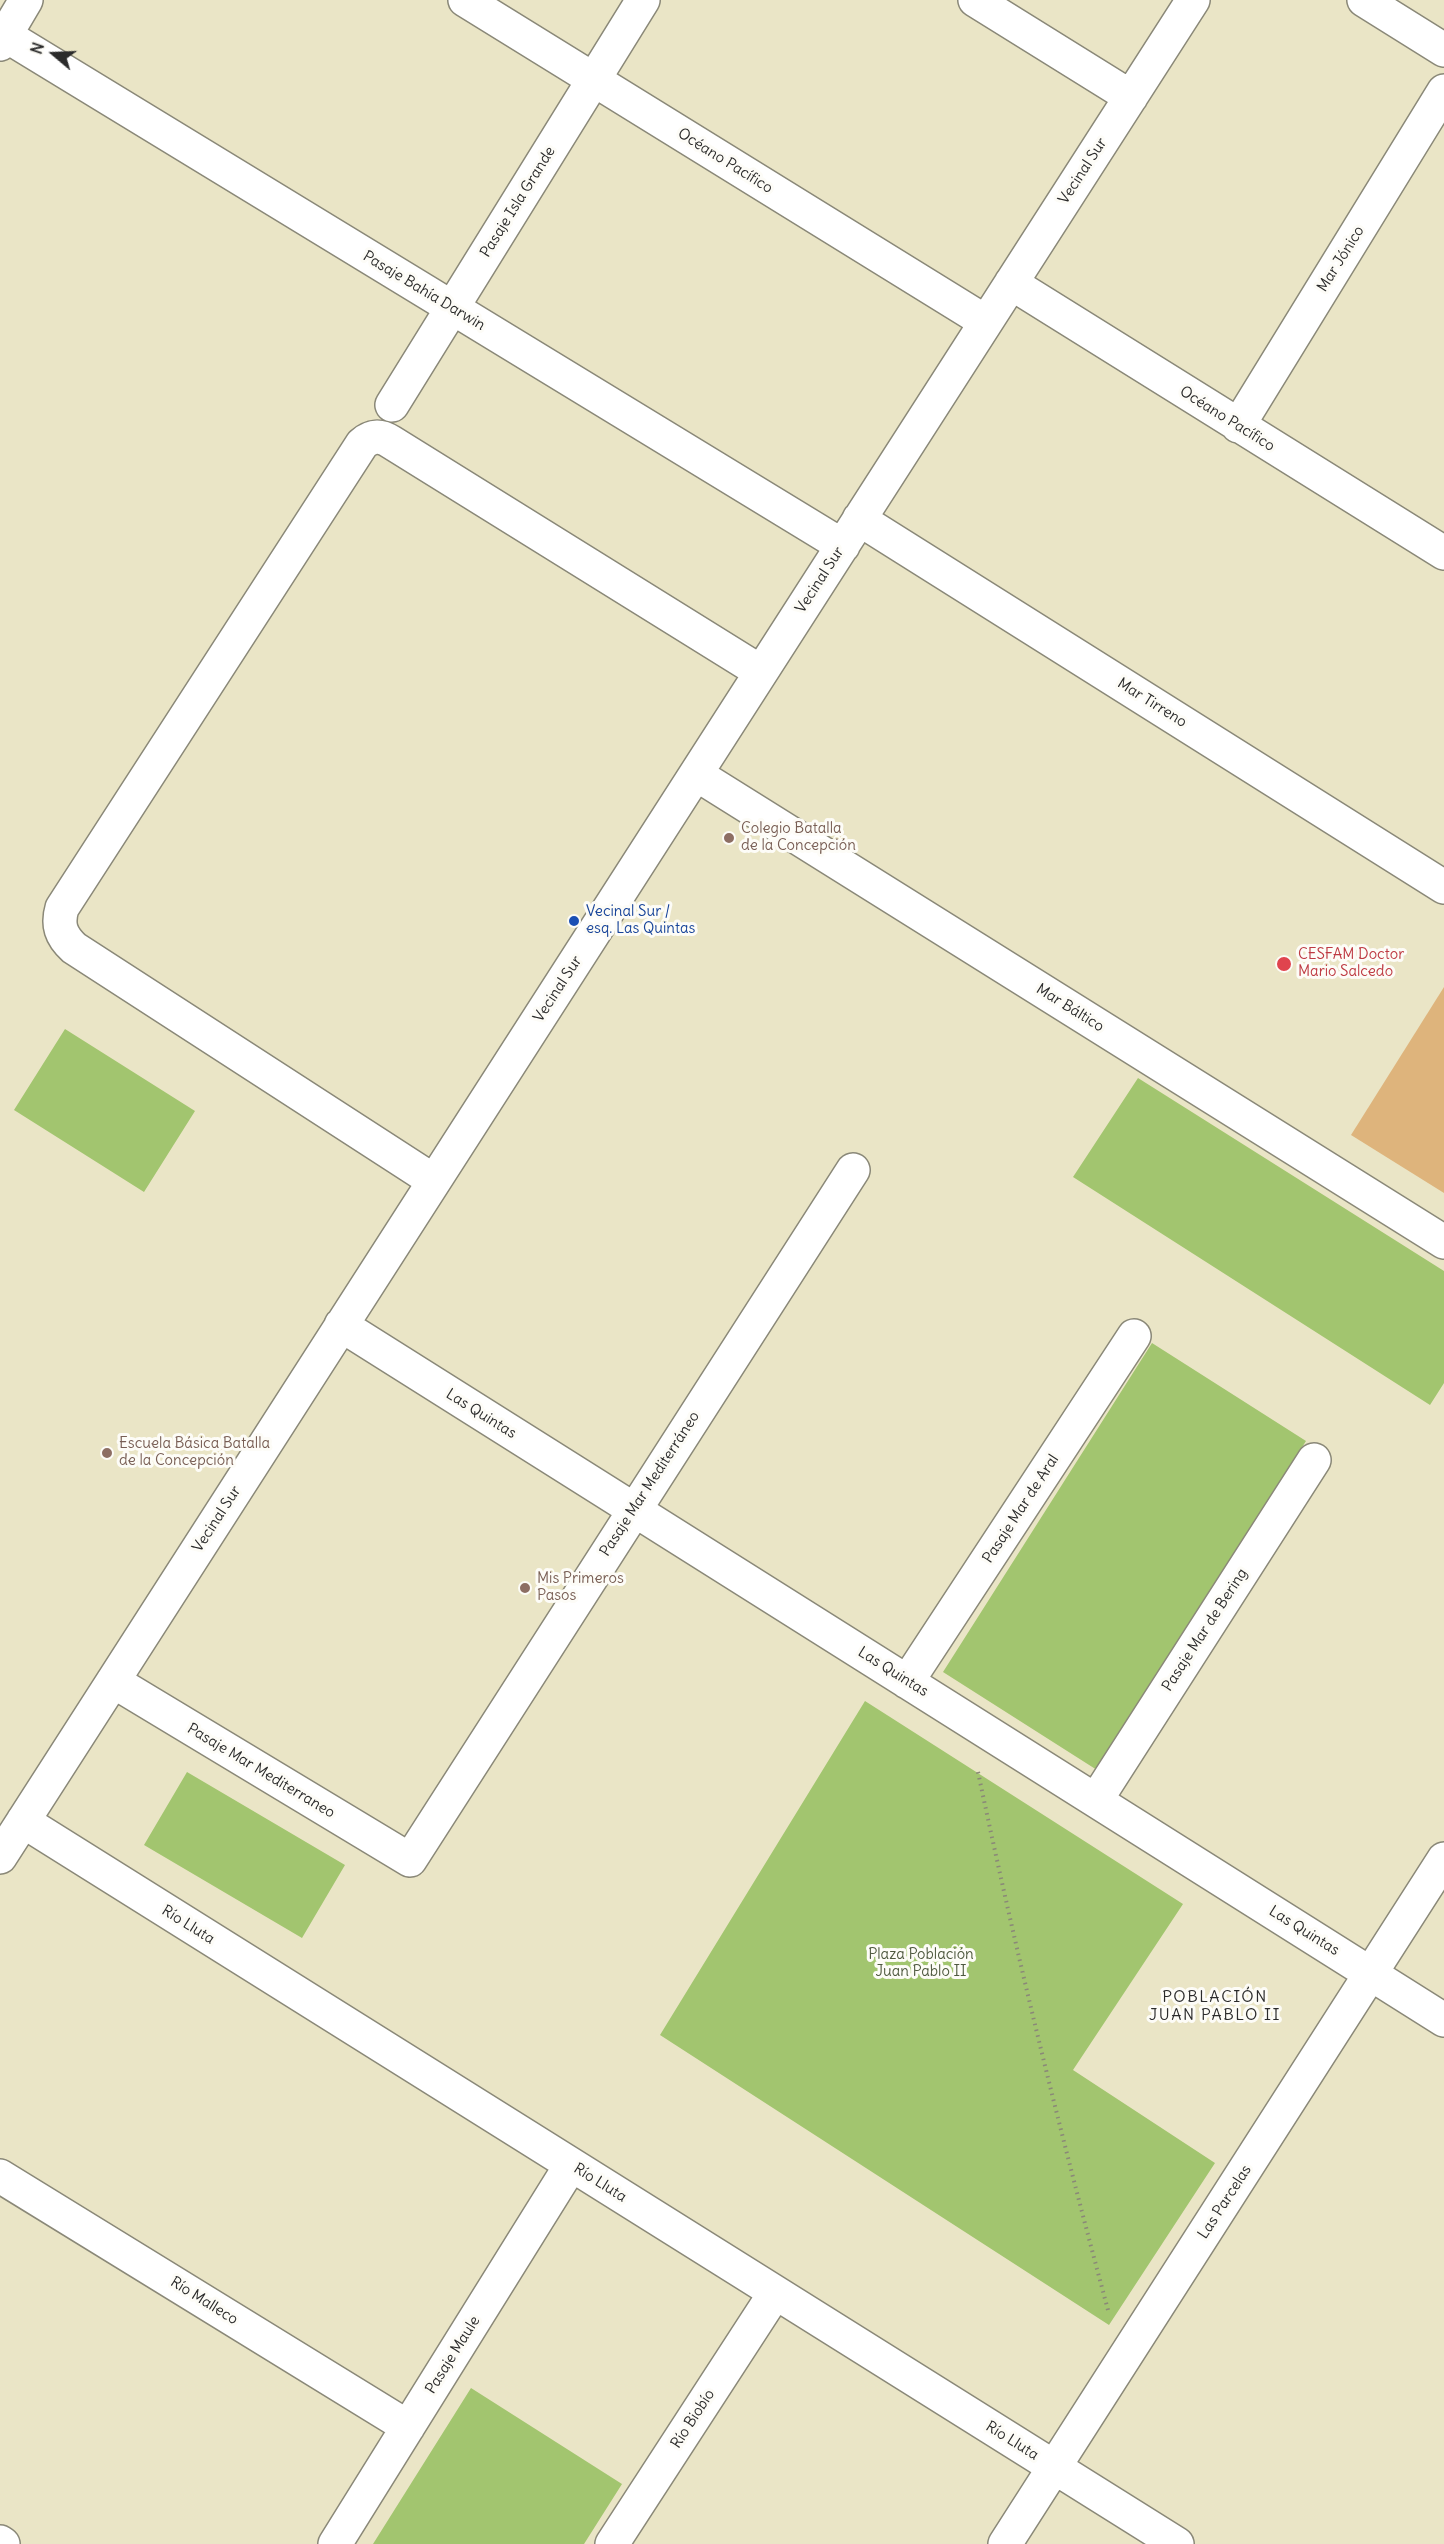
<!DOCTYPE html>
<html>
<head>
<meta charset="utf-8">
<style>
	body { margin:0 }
	#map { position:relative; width:1444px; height:2544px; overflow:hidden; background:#eae5c6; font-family:Delius,sans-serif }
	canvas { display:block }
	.north { position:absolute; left:24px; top:24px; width:60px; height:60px; -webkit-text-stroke:4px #fdfcf7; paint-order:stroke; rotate:289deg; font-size:16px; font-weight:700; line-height:24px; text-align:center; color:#2b2b2b }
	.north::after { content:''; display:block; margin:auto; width:21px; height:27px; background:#2b2b2b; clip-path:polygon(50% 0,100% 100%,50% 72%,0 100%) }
</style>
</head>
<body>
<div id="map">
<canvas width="1444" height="2544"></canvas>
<div class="north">N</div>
</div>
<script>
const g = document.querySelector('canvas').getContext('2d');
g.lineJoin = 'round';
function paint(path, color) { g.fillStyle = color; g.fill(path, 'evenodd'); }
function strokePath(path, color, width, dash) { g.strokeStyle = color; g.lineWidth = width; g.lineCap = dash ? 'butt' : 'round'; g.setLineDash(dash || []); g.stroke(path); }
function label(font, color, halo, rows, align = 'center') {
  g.font = font + ' Delius,sans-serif'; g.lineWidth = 6; g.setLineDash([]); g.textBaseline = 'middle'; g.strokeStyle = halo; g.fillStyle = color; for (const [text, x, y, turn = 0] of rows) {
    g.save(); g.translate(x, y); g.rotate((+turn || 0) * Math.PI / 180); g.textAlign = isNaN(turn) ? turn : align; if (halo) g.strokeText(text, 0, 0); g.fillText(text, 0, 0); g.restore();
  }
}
paint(new Path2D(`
	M65 1029 195 1111 144 1192 14 1110Z
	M1138 1078 1444 1271V1383L1430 1405 1073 1177Z
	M1152 1343 1306 1441 1097 1770 943 1672Z
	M865 1701 1183 1904 1073 2070 1215 2163 1109 2325 660 2035Z
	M187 1772 345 1865 302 1938 144 1845Z
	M471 2388 622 2484 584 2544H373Z`), '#a2c56f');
paint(new Path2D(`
	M1444 987V1193L1351 1135Z`), '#deb47c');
const minor = new Path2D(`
	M465 0 986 322
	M975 0 1131 97
	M1364 0 1444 50
	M5 35 843 546
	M0 44 26 0
	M1011 283 1444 553
	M392 405 643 0
	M1238 426 1444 91
	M859 519 1444 887
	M696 774 1444 1242
	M434 1181 74 948C61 936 57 925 62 908L362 444C371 436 380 435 391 442L761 672
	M341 1325 1444 2020
	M113 1681 410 1860 853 1170
	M907 1682 1134 1336
	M1096 1800 1314 1460
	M23 1821 1177 2544
	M0 1857 1193 0
	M0 2176 408 2427
	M0 2542 3 2544
	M335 2544 571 2165
	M612 2544 775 2293
	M1005 2544 1444 1859`);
strokePath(minor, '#8a8878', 36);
strokePath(new Path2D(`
	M978 1772C1016 1953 1060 2132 1108 2310`), '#8a8878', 4, [1.5, 4.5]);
strokePath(minor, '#fff', 33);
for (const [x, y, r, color] of [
	[729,838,6,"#8d6e63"],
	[574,921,6,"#1a4fb4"],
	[1284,964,8,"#e0444e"],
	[107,1453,6,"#8d6e63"],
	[525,1588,6,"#8d6e63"]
]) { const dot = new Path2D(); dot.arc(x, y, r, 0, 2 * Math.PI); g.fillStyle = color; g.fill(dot); strokePath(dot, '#fdfcf7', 2); }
label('15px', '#2b2b2b', '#fdfcf7', [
	["Océano Pacífico",725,161,32],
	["Vecinal Sur",1083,171,-57],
	["Pasaje Isla Grande",518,202,-58],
	["Mar Jónico",1341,259,-58],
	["Pasaje Bahía Darwin",424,291,31],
	["Océano Pacífico",1227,419,32],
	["Vecinal Sur",820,580,-57],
	["Mar Tirreno",1152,703,32],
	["Vecinal Sur",558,989,-57],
	["Mar Báltico",1070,1008,32],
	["Las Quintas",481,1414,32],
	["Pasaje Mar Mediterráneo",650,1484,-57],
	["Pasaje Mar de Aral",1021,1509,-57],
	["Vecinal Sur",217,1519,-57],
	["Pasaje Mar de Bering",1205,1630,-57],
	["Las Quintas",893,1672,32],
	["Pasaje Mar Mediterraneo",261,1771,31],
	["Río Lluta",188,1925,32],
	["Las Quintas",1304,1931,32],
	["Río Lluta",600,2183,32],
	["Las Parcelas",1225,2202,-57],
	["Río Malleco",204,2301,32],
	["Pasaje Maule",453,2355,-58],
	["Río Biobío",693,2419,-57],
	["Río Lluta",1012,2441,32]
]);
label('15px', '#785e54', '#fdfcf7', [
	["Colegio Batalla",741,829],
	["de la Concepción",741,846],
	["Escuela Básica Batalla",119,1444],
	["de la Concepción",119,1461],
	["Mis Primeros",537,1579],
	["Pasos",537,1596]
], 'left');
label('15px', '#164399', '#fdfcf7', [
	["Vecinal Sur /",586,912],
	["esq. Las Quintas",586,929]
], 'left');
label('15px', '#be3a42', '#fdfcf7', [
	["CESFAM Doctor",1298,955],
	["Mario Salcedo",1298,972]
], 'left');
label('15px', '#4f593f', '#fdfcf7', [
	["Plaza Población",921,1955],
	["Juan Pablo II",921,1972]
]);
g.letterSpacing = '1.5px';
label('16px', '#2b2b2b', '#fdfcf7', [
	["POBLACIÓN",1215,1997],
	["JUAN PABLO II",1215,2015]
]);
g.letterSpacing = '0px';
</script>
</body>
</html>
